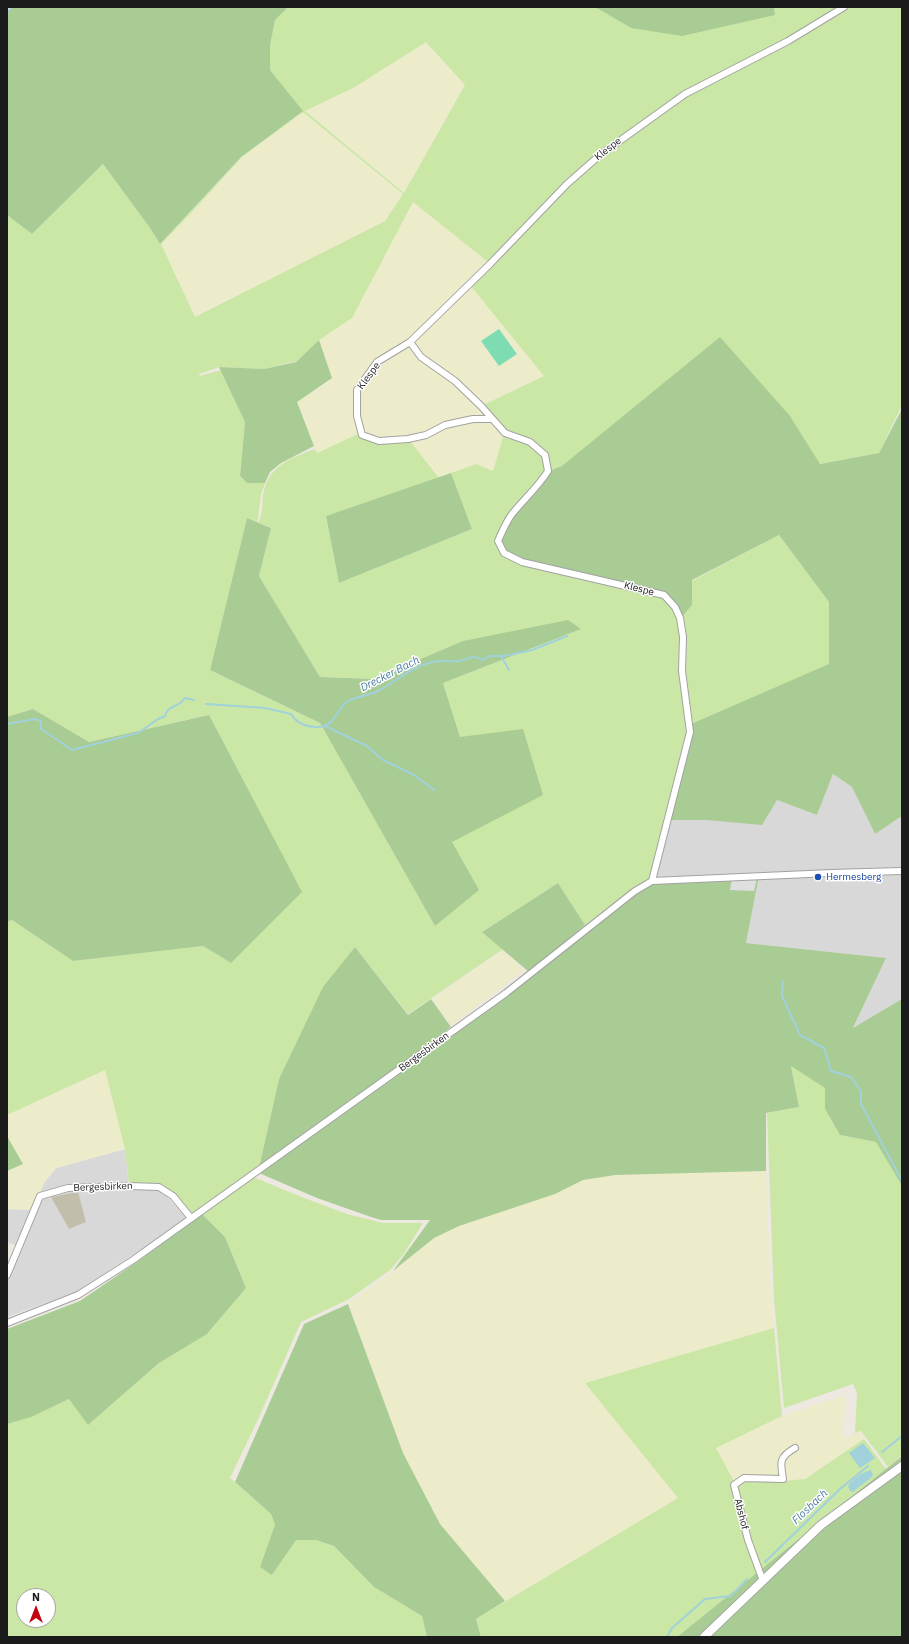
<!DOCTYPE html>
<html>
<head>
<meta charset="utf-8">
<style>
	body { margin:0 }
	#map { position:relative; width:909px; height:1644px; overflow:hidden; background:#ede8e0; font-family:"IBM Plex Sans",sans-serif }
	canvas { display:block }
	.frame { position:absolute; inset:0; border:8px solid #1b1b1b; pointer-events:none }
	.north { position:absolute; left:16px; top:1588px; width:40px; height:40px; box-sizing:border-box; background:#fff; border:1px solid #a4a4a4; border-radius:50%; rotate:0deg; font-size:11px; font-weight:700; line-height:16px; text-align:center; color:#1b1b1b }
	.north::after { content:''; display:block; margin:auto; width:14px; height:18px; background:#c3030f; clip-path:polygon(50% 0,100% 100%,50% 72%,0 100%) }
</style>
</head>
<body>
<div id="map">
<canvas width="909" height="1644"></canvas>
<div class="frame"></div>
<div class="north">N</div>
</div>
<script>
const g = document.querySelector('canvas').getContext('2d');
g.lineJoin = 'round';
function paint(path, color) { g.fillStyle = color; g.fill(path, 'evenodd'); }
function strokePath(path, color, width, dash) { g.strokeStyle = color; g.lineWidth = width; g.lineCap = dash ? 'butt' : 'round'; g.setLineDash(dash || []); g.stroke(path); }
function label(font, color, halo, rows, align = 'center') {
  g.font = font + ' "IBM Plex Sans",sans-serif'; g.lineWidth = 3; g.setLineDash([]); g.textBaseline = 'middle'; g.strokeStyle = halo; g.fillStyle = color; for (const [text, x, y, turn = 0] of rows) {
    g.save(); g.translate(x, y); g.rotate((+turn || 0) * Math.PI / 180); g.textAlign = isNaN(turn) ? turn : align; if (halo) g.strokeText(text, 0, 0); g.fillText(text, 0, 0); g.restore();
  }
}
paint(new Path2D(`
	M833 774 852 787 875 834 902 816V999L853 1029 886 958 746 943 759 876 652 881 667 820H707L777 800 817 815Z
	M125 1149 129 1187 159 1188 187 1219 76 1292 7 1317V1280L20 1247 7 1242V1209L33 1210 44 1183 56 1168Z`), '#d9d8d8');
paint(new Path2D(`
	M78 1192 86 1222 69 1229 51 1197Z`), '#c1bfac');
paint(new Path2D(`
	M426 42 465 85 404 193 305 111 355 87Z
	M303 112 403 194 385 221 195 317 160 244 193 211 242 157Z
	M413 201 488 262 544 376 481 406 504 434 493 471 476 464 439 478 408 439 379 441 358 434 317 453 297 402 332 378 319 340 352 318Z
	M503 950 524 970 451 1026 432 999Z
	M105 1070 125 1149 56 1168 44 1183 33 1210 7 1209V1171L22 1164 7 1136V1115Z
	M766 1171 771 1298 774 1328 585 1383 679 1498 505 1601 440 1524 403 1453 348 1303 392 1272 434 1238 459 1226 555 1194 582 1180 615 1175Z
	M846 1395 843 1439 859 1432 864 1439 805 1479 736 1485 716 1448 782 1416Z`), '#ececcb');
paint(new Path2D(`
	M288 7H595L631 28 775 15 774 7H840L787 40 684 91 641 122 599 153 565 183 488 262 413 202 352 318 319 340 297 361 264 369 219 367 199 374 200 376 221 370 245 422 240 476 247 483H265L261 494 258 519 257 522 247 518 210 670 320 723 435 926 452 842 460 737 443 683 581 629 464 641 374 679 320 677 259 576 271 528 258 522C263 515 262 504 263 495 269 465 289 459 315 449L317 453 358 434C372 446 392 441 409 440L439 478 326 516 339 583 472 529 451 473 476 464 493 471 504 434 529 444 544 457 547 470 673 608 679 619 688 732 650 880 634 890 585 925 558 883 483 931 503 949 408 1014 355 947 279 1079 259 1168 191 1214 184 1203 162 1184H129L125 1149 105 1070 7 1115V922L12 920 73 961 203 946 231 963 209 715 89 742 33 709 7 717V215L32 234 103 164 150 228 160 244 241 157 302 111 270 70V46L275 20ZM426 42 465 85 404 193 305 111 355 87ZM303 112 403 194 385 221 195 317 161 244 193 211 242 157Z
	M848 7H902V405L879 453 819 464 790 416 562 466 549 471 547 455 505 431 481 406 544 376 470 285 569 184 601 156 687 96 824 23Z
	M779 535 829 602V665L691 724 684 671 682 617 692 605V581Z
	M791 1065 825 1088V1109L840 1135 876 1142 902 1186V1455L888 1467 861 1431 855 1433 857 1393 853 1384 784 1408 774 1299 767 1113 799 1107Z
	M253 1177 304 1198 347 1214 383 1223H423L403 1255 390 1270 349 1299 301 1322 259 1417 230 1478 271 1514 275 1525 272 1575 296 1539 316 1540 334 1546 374 1587 422 1616 427 1637H7V1424L32 1416 69 1399 89 1424 159 1363 208 1333 246 1288 225 1237 202 1214ZM24 1596H48V1620H24Z
	M774 1328 782 1416 716 1448 735 1483 758 1573 677 1637H481L476 1619 678 1498 585 1383Z
	M864 1439 886 1469 760 1571 749 1540 736 1485 744 1479 782 1481 805 1479Z`), '#cae7a6');
paint(new Path2D(`
	M13 7H288L275 20 270 46V70L303 111 241 157 160 244 150 228 103 164 32 234 7 215V12Z
	M595 7H774L775 15 682 36 631 28Z
	M720 337 790 416 820 464 879 453 902 409V816L875 834 852 787 833 774 817 815 777 800 762 825 707 820H668L691 724 829 664V602L779 535 692 580V605L682 617 665 594 523 561 504 552 501 541 513 515 549 471 562 466Z
	M319 340 332 378 297 402 314 446 281 463 270 472 265 483H247L240 476 245 422 219 367 264 369 296 362Z
	M451 473 472 529 339 583 326 516Z
	M247 518 271 528 259 576 320 677 374 679 463 641 568 620 581 629 443 683 460 737 523 729 543 795 452 842 479 890 435 926 320 723 210 670Z
	M33 709 89 742 209 715 302 892 231 963 203 946 73 961 12 920 7 922V717Z
	M759 876 746 943 886 958 853 1028 902 999V1186L876 1142 840 1135 825 1109V1088L791 1066 799 1107 766 1113V1171L615 1175 583 1180 555 1194 459 1226 434 1238 393 1271 430 1220H381L371 1217 317 1198 259 1173 496 1003 652 881Z
	M558 883 585 925 529 972 482 932Z
	M355 947 408 1015 431 999 451 1027 259 1168 279 1079 323 987Z
	M7 1136 23 1164 7 1171Z
	M202 1214 225 1237 246 1288 207 1334 159 1363 88 1425 69 1399 31 1417 7 1424V1329L80 1301 137 1262Z
	M348 1304 403 1453 440 1524 505 1601 476 1619 481 1637H427L422 1616 374 1587 334 1546 316 1540H296L272 1575 260 1567 275 1525 271 1514 235 1482 304 1324Z
	M902 1456V1637H677Z`), '#a9cc95');
paint(new Path2D(`
	M499 329 517 354 499 366 481 341Z`), '#7edcb2');
paint(new Path2D(`
	M732 878H757L754 891 730 890Z`), '#dfdfdf');
paint(new Path2D(`
	M863 1443 875 1458 860 1468 849 1453Z
	M871 1470 873 1475C871 1479 858 1487 853 1492L850 1491 848 1486C852 1479 863 1472 871 1470Z`), '#a1d1da');
strokePath(new Path2D(`
	M7 12 12 7
	M501 656 509 670
	M206 704 265 708 291 714C297 725 312 729 324 726 335 723 338 708 347 702 356 696 368 696 378 691 397 681 412 666 433 662 442 660 452 662 460 661 472 658 470 654 483 660L490 656H504L532 650 567 636
	M7 724 35 719 41 721V729L72 750 138 733 158 719 165 716C167 707 175 707 180 703 182 702 183 699 185 698L194 700
	M325 726 367 746 383 760 414 775 434 790
	M783 981 782 996 800 1035 824 1048 831 1071 851 1077 861 1091V1104L902 1181
	M882 1452 902 1436
	M765 1562 840 1489 868 1466
	M667 1637 672 1628 705 1599 731 1596 747 1579`), '#a1d1da', 2);
const minor = new Path2D(`
	M410 342 377 362 357 390V416L362 435 379 441 408 439 426 435 445 425 473 419H491
	M652 881 690 732 682 671 683 637 680 618 675 607 664 595 522 562 504 553 498 541C502 532 506 522 512 514 524 499 538 487 548 471L545 455 530 442 505 433 481 406 455 381 421 357 410 342 490 264 567 184 600 155 685 94 788 41 844 7
	M7 1275 40 1196 68 1188 129 1186 159 1187 173 1196 191 1218
	M7 1323 78 1295 133 1260 506 993 635 891 652 881 831 873 902 871
	M763 1581 748 1540 734 1485 744 1478 783 1479C780 1462 779 1457 795 1448`);
const tertiary = new Path2D(`
	M704 1637 821 1525 902 1466`);
strokePath(minor, '#a2a2a2', 8);
strokePath(tertiary, '#a2a2a2', 10);
strokePath(minor, '#fff', 6);
strokePath(tertiary, '#fff', 8);
for (const [x, y, r, color] of [
	[818,877,4,"#1a4fb4"]
]) { const dot = new Path2D(); dot.arc(x, y, r, 0, 2 * Math.PI); g.fillStyle = color; g.fill(dot); strokePath(dot, '#fff', 1.5); }
label('10px', '#1b1b1b', '#fff', [
	["Klespe",608,149,-38],
	["Klespe",369,376,-53],
	["Klespe",639,589,14],
	["Bergesbirken",424,1052,-36],
	["Bergesbirken",103,1187,-2],
	["Abshof",741,1514,76]
]);
label('10px', '#164399', '#fff', [
	["Hermesberg",826,877]
], 'left');
label('italic 11px', '#477aa0', '#fff', [
	["Drecker Bach",390,674,-27],
	["Flosbach",810,1507,-44]
]);
</script>
</body>
</html>
